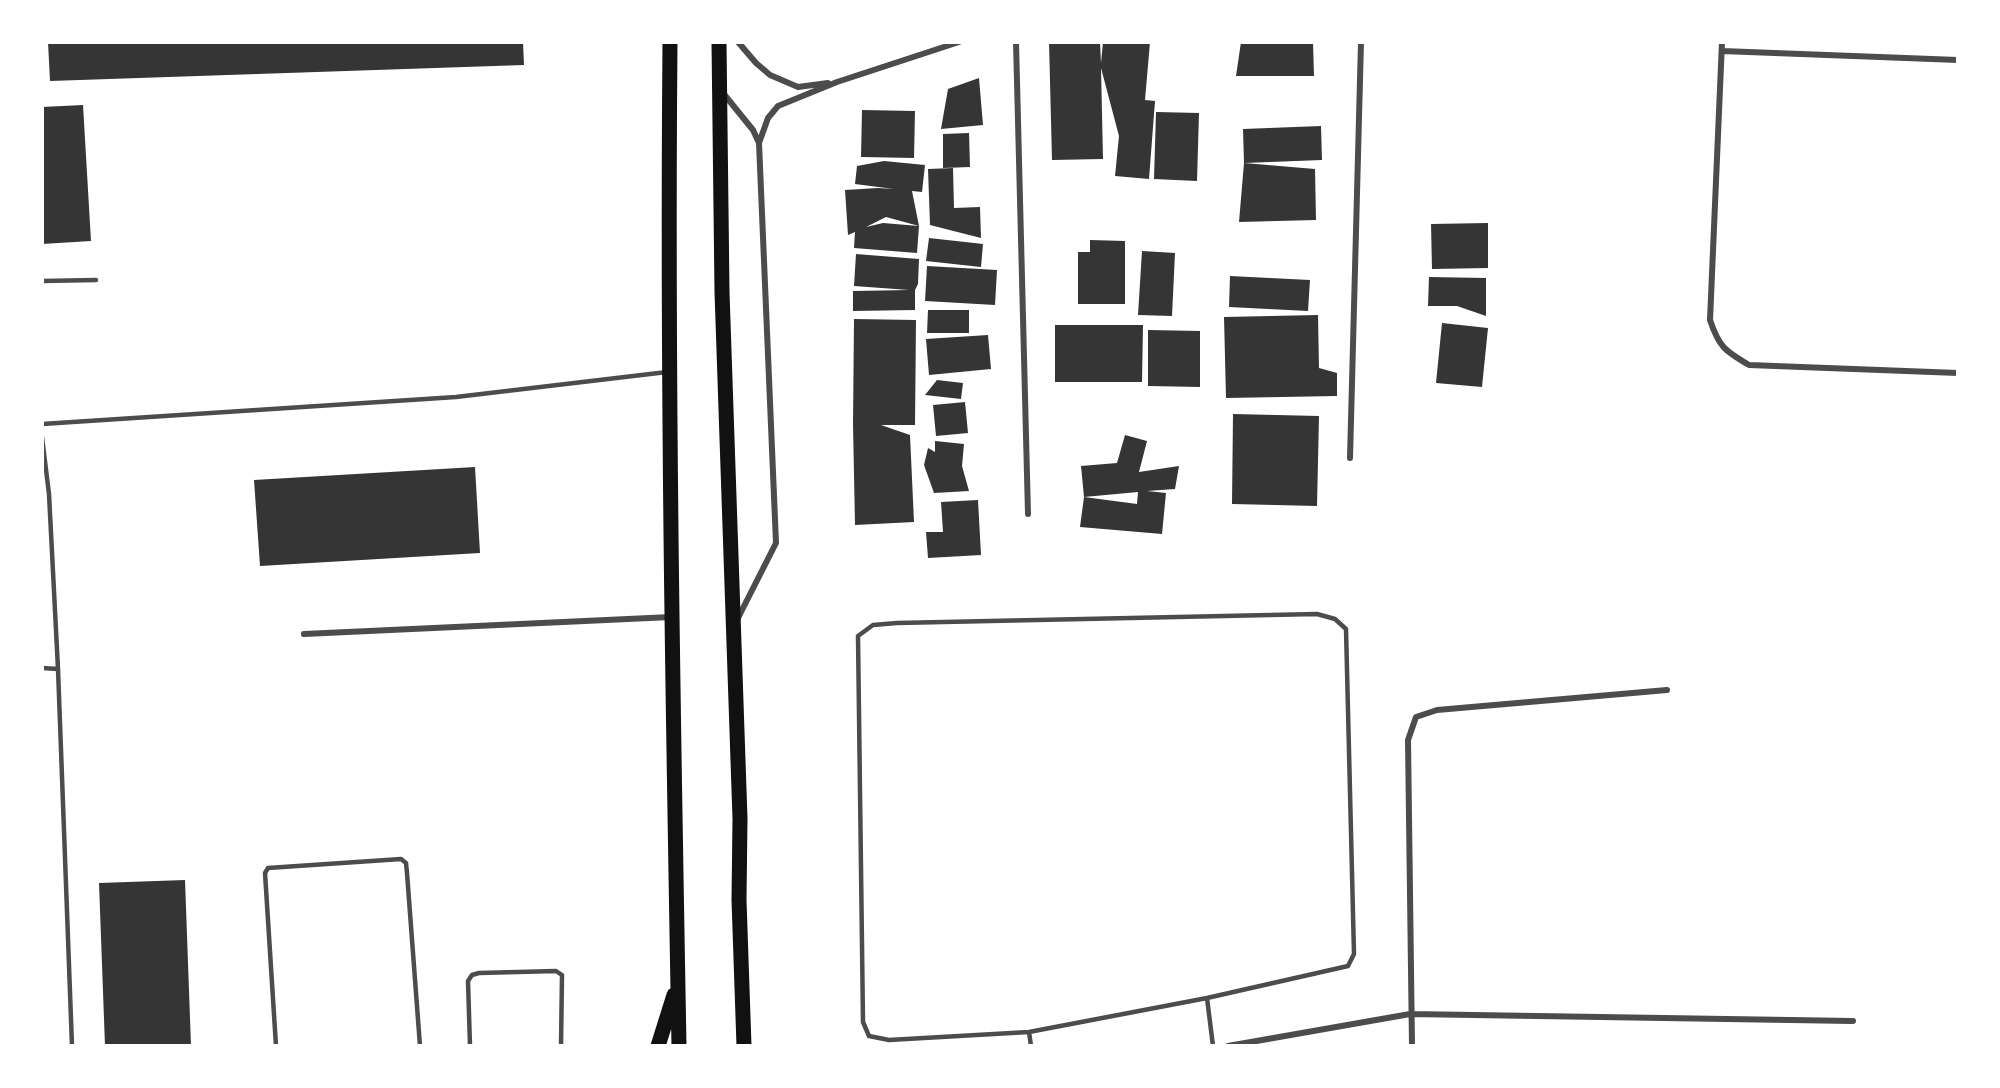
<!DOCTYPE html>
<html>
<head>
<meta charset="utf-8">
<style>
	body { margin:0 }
	#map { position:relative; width:2000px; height:1088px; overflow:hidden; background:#fff; font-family:"Source Serif 4",serif }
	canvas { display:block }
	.frame { position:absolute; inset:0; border:44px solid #fff; pointer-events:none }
</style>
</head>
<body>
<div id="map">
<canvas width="2000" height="1088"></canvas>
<div class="frame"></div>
</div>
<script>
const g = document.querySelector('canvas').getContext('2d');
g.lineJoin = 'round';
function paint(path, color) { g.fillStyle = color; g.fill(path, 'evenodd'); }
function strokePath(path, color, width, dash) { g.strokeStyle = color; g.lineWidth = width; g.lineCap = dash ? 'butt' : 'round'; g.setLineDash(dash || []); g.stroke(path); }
paint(new Path2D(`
	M48 42H523L524 65 50 81Z
	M1049 42H1100L1101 63 1103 42H1150L1145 100 1155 101 1149 179 1115 176 1119 136 1101 68 1103 159 1052 160Z
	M1241 42H1313L1314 76H1236Z
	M979 78 983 125 941 129 948 89Z
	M83 105 91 241 42 244V107Z
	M862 110 915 111 914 158 861 157Z
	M1156 112 1199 113 1197 181 1154 179Z
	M1321 126 1322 160 1244 163 1243 129Z
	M969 133 970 167 943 168V134Z
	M884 161 925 165 922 192 912 191 919 226 886 217 866 227 883 223 919 226 917 253 854 248 855 232 848 235 845 190 878 188 894 189 855 184 857 166Z
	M1244 163 1315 169 1316 220 1239 222Z
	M953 168 954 208 980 207 981 238 930 225 928 169Z
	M1488 223V268L1432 269 1431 224Z
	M929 238 983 244 981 267 926 261Z
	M1090 240 1125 241V304H1078V252H1090Z
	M1142 251 1175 253 1172 316 1138 315Z
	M856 254 919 259 918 284 915 290V310L853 311V291L909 290 854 286Z
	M927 266 997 270 995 305 925 301Z
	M1230 276 1310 280 1308 311 1229 307Z
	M1429 277 1486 278V316L1457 306H1428Z
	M928 310H969V333H927Z
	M1318 315 1319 368 1337 373V396L1226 398 1224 317Z
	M854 319 916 320 915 425H881L910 435 914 522 855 525 853 424Z
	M1442 323 1488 328 1482 387 1436 383Z
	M1055 325H1143L1142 382H1055Z
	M1148 330 1200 331V387L1148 386Z
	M988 335 991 369 929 375 926 339Z
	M937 380 963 383 961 399 925 395Z
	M965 402 968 433 936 436 933 405Z
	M1233 414 1319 416 1317 506 1232 504Z
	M1125 435 1147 441 1139 472 1179 466 1175 489 1147 491 1166 493 1162 534 1080 527 1084 497 1081 466 1117 463ZM1138 492 1137 504 1084 497Z
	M935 441 964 444 962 466 969 491 934 493 924 465 928 448 935 452Z
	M475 467 480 553 260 566 254 480Z
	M978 500 981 555 928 558 926 532H943L941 502Z
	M185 880 191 1046H105L99 883Z`), '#353535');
strokePath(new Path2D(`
	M42 281 96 280
	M42 424 456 397 667 372
	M42 437 49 494 58 669 72 1046
	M1317 614 1335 619 1346 629 1354 954 1348 966 1207 998 1029 1032 889 1040 869 1036 863 1022 858 636 873 625 897 623Z
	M42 668 58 669
	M1207 998 1213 1046
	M1029 1032 1031 1046
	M276 1046 265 873 268 868 401 859 406 863 407 873 420 1046
	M470 1046 468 981 472 975 479 973 556 971 562 975 561 1046`), '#4c4c4c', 4.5);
strokePath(new Path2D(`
	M738 42 756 63 770 75 798 87 828 83
	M1016 42 1028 514
	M1722 42 1710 320C1719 347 1725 351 1749 365L1958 373
	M1722 51 1958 60
	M723 93 753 130 759 143
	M1350 458 1361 42
	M738 618 776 543 759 143 768 118 778 106 837 82 959 42
	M304 634 671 617
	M1228 1046 1410 1014 1853 1021
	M1412 1046 1408 740 1416 717 1437 710 1667 690`), '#4c4c4c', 6);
strokePath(new Path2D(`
	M670 42C667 377 673 711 679 1046
	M719 42 722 292 740 819 739 900 744 1046
	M658 1046 674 995`), '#111', 15);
</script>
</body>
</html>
